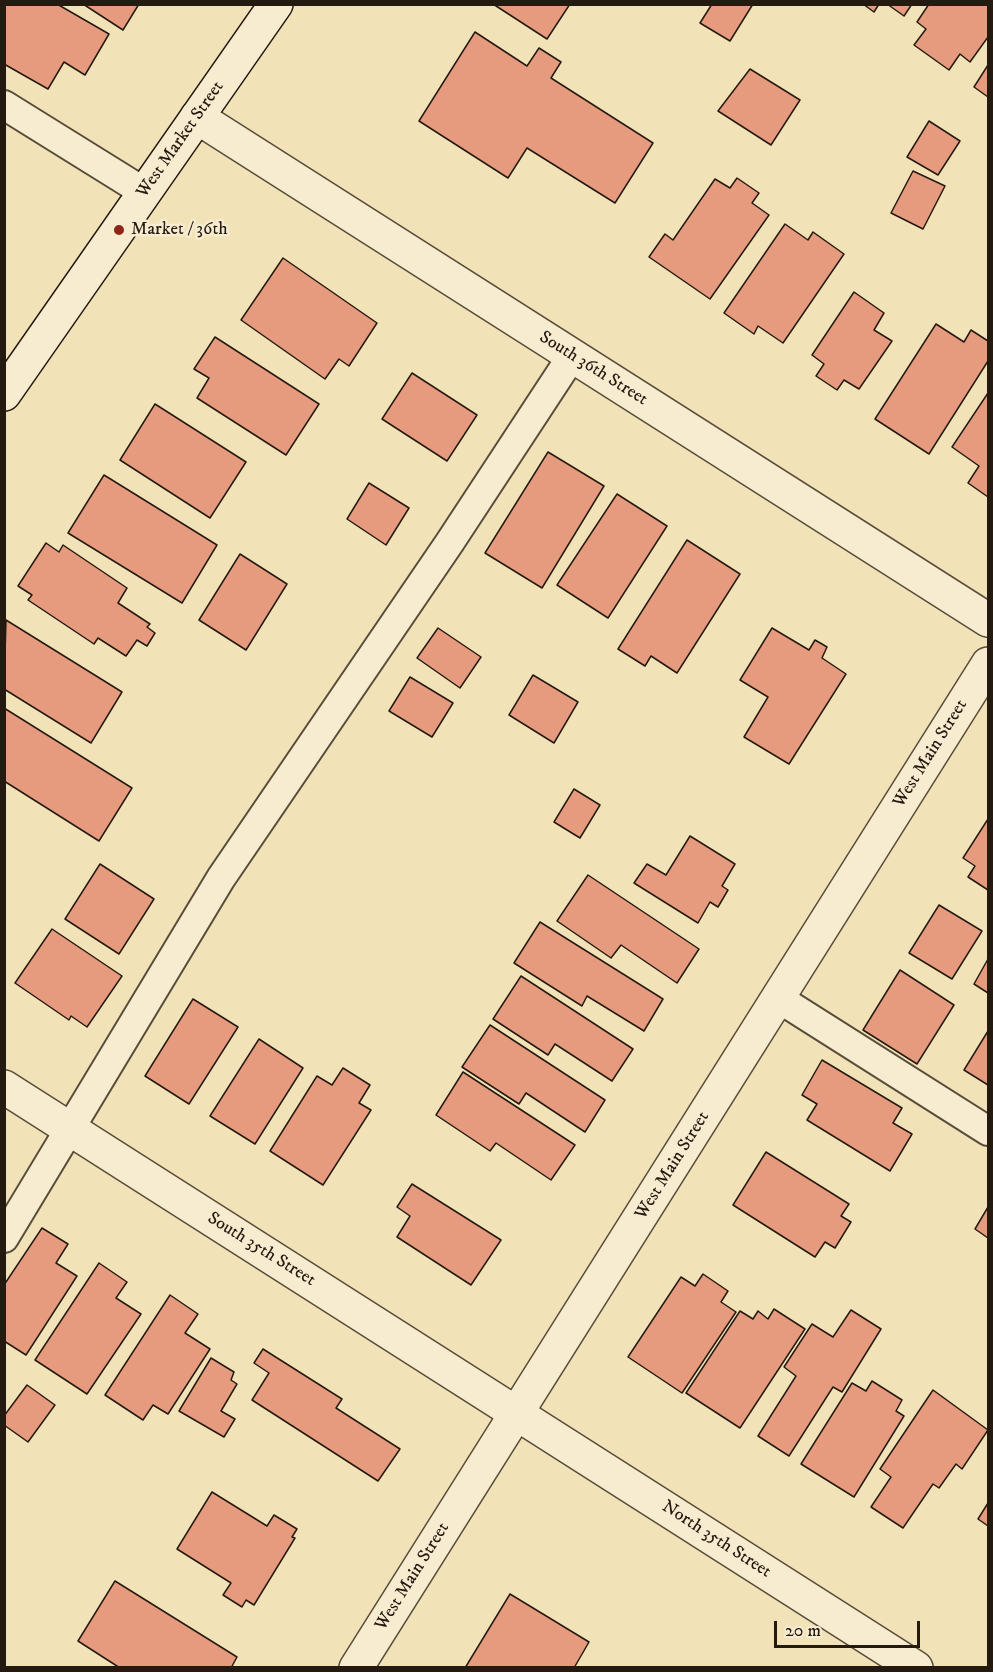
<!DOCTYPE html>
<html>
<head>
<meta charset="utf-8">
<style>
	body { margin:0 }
	#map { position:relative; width:993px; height:1672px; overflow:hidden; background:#f2e2b7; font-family:"IM FELL DW Pica",serif }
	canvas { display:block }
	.frame { position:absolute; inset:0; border:6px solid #251a10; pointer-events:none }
	.scale { position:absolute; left:774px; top:1621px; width:146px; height:27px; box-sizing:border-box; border:3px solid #251a10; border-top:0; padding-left:8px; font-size:18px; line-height:21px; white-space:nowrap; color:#251a10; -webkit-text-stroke:4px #f7ecd0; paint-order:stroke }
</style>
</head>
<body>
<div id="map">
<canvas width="993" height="1672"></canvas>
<div class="frame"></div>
<div class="scale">20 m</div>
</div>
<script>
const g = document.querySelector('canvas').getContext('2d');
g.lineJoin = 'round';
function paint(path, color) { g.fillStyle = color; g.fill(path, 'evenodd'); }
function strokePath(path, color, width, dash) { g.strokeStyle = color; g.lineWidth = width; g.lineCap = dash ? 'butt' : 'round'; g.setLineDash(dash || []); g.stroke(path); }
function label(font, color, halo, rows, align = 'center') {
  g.font = font + ' "IM FELL DW Pica",serif'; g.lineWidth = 5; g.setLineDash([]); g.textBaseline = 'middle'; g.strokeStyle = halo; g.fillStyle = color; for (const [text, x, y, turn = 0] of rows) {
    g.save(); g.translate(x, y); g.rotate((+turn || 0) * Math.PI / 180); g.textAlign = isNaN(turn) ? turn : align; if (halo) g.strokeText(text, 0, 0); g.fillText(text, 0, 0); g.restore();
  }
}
const building = new Path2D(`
	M4 4H57L109 34 85 75 64 62 48 89 4 64Z
	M83 4H139L123 30Z
	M493 4H570L547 39Z
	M712 4H753L730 41 700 23Z
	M863 4H879L874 12Z
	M887 4H912L904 16Z
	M929 4H988V37L970 62 960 54 949 70 914 45 926 29 917 22Z
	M475 32 527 66 539 48 561 62 551 78 653 143 615 203 527 148 508 178 419 121Z
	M988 65V97L974 87Z
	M750 69 800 100 771 145 718 111Z
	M929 121 960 141 938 175 907 157Z
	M913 171 945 186 923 229 891 213Z
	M737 178 759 193 752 203 769 215 710 299 649 257 665 234 673 240 715 179 730 188Z
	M785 224 808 240 813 232 844 254 783 343 758 326 754 334 724 313Z
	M283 258 377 323 349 366 339 359 325 379 241 320Z
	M854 292 884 313 874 330 892 341 859 389 844 380 837 390 816 376 824 364 812 355Z
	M936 324 964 342 971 330 988 341V361L929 454 875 419Z
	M215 337 319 404 286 455 197 398 209 378 194 369Z
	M412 373 477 415 447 461 382 419Z
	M988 393V497L968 483 979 466 952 447Z
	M155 404 246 462 210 518 120 460Z
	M548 452 604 486 542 588 485 553Z
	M104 475 217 545 182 603 68 533Z
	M369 483 409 508 386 545 347 519Z
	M617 494 667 526 608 618 557 585Z
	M687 540 740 574 677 673 651 656 645 666 618 649Z
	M46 543 59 552 63 545 127 588 118 603 150 624 147 627 155 633 147 646 137 640 126 656 98 638 94 644 28 600 32 595 18 586Z
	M240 554 287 584 246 650 199 620Z
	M6 620 122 692 91 743 4 689Z
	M438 628 481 657 460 688 417 658Z
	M772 628 809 650 815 640 822 644 827 647 822 658 846 674 789 764 744 737 768 697 740 680Z
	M533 675 578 702 554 743 509 715Z
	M410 677 453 703 432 737 389 711Z
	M4 708 132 788 99 841 4 781Z
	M574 789 600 805 580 838 554 822Z
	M988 819V890L968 877 975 866 963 858Z
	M690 836 735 864 722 886 728 890 718 907 710 902 698 923 634 883 647 864 666 875Z
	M100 864 154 899 119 954 65 919Z
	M588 875 699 949 677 983 621 945 611 958 557 921Z
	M939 905 982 931 952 979 909 953Z
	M540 922 663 999 644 1031 587 996 582 1006 514 963Z
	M52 929 122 976 87 1027 71 1016 69 1020 15 983Z
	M988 959V993L974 984Z
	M900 970 954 1005 917 1064 863 1030Z
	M521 976 633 1049 612 1081 555 1044 548 1055 493 1019Z
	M193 999 238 1027 189 1104 145 1076Z
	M490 1025 605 1100 585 1132 526 1093 519 1104 462 1067Z
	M988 1031V1085L964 1070Z
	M259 1039 303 1068 255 1144 210 1116Z
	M822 1060 902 1108 893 1123 912 1134 890 1171 807 1120 817 1104 802 1095Z
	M343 1068 370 1085 359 1103 371 1110 323 1185 270 1151 317 1076 332 1085Z
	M463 1072 575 1145 551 1180 496 1143 490 1151 436 1115Z
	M766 1152 849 1204 841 1216 851 1222 835 1248 825 1242 815 1257 733 1205Z
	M412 1184 501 1240 471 1285 397 1237 410 1216 397 1207Z
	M988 1207V1238L975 1229Z
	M42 1228 68 1244 56 1263 77 1276 26 1355 4 1341V1285Z
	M99 1263 127 1282 116 1298 141 1314 87 1394 35 1360Z
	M703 1274 728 1291 721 1302 736 1312 682 1393 628 1357 681 1277 695 1286Z
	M170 1295 198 1314 185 1333 210 1349 168 1414 153 1405 143 1420 105 1395Z
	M774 1309 805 1329 740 1428 686 1393 740 1311 753 1319 758 1311 768 1319Z
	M851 1310 881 1329 842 1392 833 1387 789 1456 758 1436 796 1376 784 1367 812 1324 833 1337Z
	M263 1349 342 1399 336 1408 400 1449 378 1481 252 1400 269 1373 254 1363Z
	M211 1358 234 1372 231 1380 237 1384 221 1411 235 1419 224 1437 179 1411Z
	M872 1381 902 1400 896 1411 904 1416 854 1497 801 1464 852 1383 866 1391Z
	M27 1385 55 1405 28 1442 4 1425V1416Z
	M933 1390 988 1430 962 1469 956 1464 939 1488 933 1484 903 1528 871 1507 891 1477 880 1469Z
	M212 1492 267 1526 274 1515 297 1529 292 1537 295 1538 254 1605 246 1600 242 1607 223 1595 231 1583 177 1549Z
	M988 1503V1526L978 1519Z
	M115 1581 237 1657 231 1668H120L78 1641Z
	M510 1594 589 1642 574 1668H465Z`);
paint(building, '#e69b7e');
strokePath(building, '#251a10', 1.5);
const lane = new Path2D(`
	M4 105 144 192
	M778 998 988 1131
	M4 1238 221 878 450 542 572 356`);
const street = new Path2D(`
	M197 117 988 620
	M4 1087 916 1668
	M356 1668 988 664`);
const secondary = new Path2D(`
	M4 394 276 4`);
strokePath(lane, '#584c3a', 32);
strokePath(street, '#584c3a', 36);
strokePath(secondary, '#251a10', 36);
strokePath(lane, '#f7ecd0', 28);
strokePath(street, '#f7ecd0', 33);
strokePath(secondary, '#f7ecd0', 33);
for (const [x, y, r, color] of [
	[119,230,6,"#8f2418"]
]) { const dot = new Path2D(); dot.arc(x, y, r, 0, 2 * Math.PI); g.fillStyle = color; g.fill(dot); strokePath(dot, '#f7ecd0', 2); }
label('18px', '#251a10', '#f7ecd0', [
	["West Market Street",181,140,-55],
	["South 36th Street",593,369,32],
	["West Main Street",931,754,-58],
	["West Main Street",673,1166,-58],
	["South 35th Street",261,1250,32],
	["North 35th Street",716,1540,33],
	["West Main Street",413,1577,-58]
]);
label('18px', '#251a10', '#f7ecd0', [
	["Market / 36th",131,230]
], 'left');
</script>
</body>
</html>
